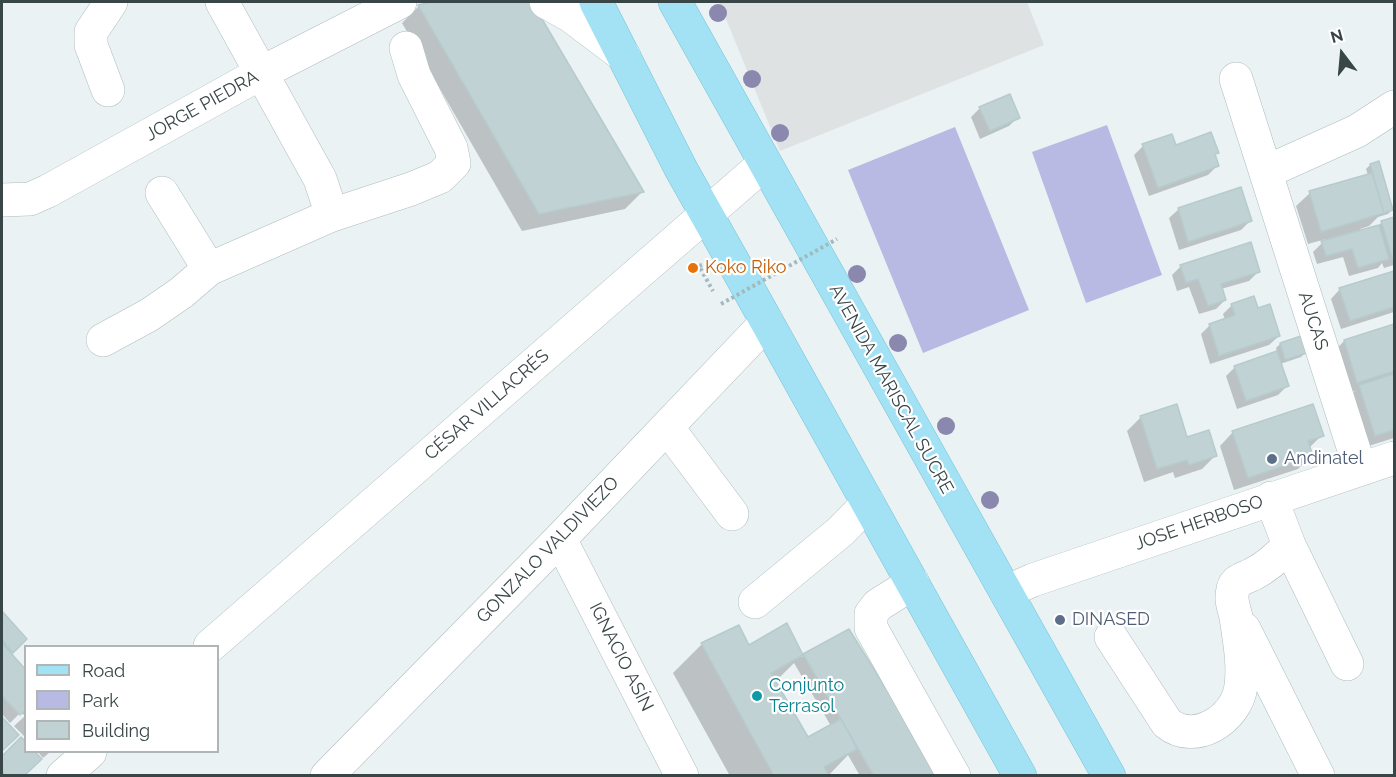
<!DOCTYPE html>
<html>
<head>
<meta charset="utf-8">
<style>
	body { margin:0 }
	#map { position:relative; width:1396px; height:777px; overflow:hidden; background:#ebf2f4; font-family:Raleway,sans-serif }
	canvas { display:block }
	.frame { position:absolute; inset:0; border:3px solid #394647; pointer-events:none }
	.legend { position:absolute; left:24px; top:645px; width:195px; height:108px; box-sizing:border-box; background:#fff; border:2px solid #b0b5b5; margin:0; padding:8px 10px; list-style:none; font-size:18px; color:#394647 }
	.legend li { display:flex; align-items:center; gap:12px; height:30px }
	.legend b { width:30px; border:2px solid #b0b5b5 }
	.north { position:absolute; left:1312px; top:24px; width:60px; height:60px; -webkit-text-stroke:4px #fff; paint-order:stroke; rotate:344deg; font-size:16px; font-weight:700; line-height:24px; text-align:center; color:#394647 }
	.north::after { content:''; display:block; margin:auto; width:21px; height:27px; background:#394647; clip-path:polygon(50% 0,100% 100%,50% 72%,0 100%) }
</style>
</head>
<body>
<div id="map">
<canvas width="1396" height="777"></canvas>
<div class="frame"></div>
<ul class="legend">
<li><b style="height:8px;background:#a3e2f4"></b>Road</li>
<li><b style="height:16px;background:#b8bae3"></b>Park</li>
<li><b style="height:16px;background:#c1d2d4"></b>Building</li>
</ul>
<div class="north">N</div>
</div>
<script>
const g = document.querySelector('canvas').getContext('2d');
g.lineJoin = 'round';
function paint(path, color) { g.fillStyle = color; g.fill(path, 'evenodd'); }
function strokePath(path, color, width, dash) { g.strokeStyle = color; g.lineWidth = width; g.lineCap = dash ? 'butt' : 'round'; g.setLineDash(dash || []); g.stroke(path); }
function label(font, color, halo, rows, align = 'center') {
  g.font = font + ' Raleway,sans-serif'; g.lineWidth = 4.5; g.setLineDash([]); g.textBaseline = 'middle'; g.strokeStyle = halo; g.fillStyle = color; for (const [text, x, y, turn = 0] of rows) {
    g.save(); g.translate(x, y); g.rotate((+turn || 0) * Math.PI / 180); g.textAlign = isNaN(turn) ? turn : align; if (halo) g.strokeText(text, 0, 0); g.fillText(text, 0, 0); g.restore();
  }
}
paint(new Path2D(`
	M1107 125 1162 275 1086 303 1032 152Z
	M955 127 1029 310 923 353 848 170Z`), '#b8bae3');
paint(new Path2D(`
	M719 2H1027L1044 45 780 151Z`), '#dfe2e3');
paint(new Path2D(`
	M437 2H507L531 4 642 192 625 209 522 231 402 23 419 6Z
	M980 108 1018 117 1009 126 980 139 971 117Z
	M1143 146 1175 147 1217 152 1214 156 1217 166 1208 175 1149 196 1134 155Z
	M1370 165 1392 210 1388 214 1378 217 1369 226 1360 229 1361 231 1377 227 1382 222 1394 218V265L1384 268 1382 263 1378 268 1349 276 1343 257 1317 264 1313 252 1326 239 1308 244 1296 206 1310 193 1368 175 1366 169Z
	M1179 209 1250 221 1241 230 1179 250 1169 218Z
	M1181 266 1258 272 1249 281 1221 289 1225 300 1216 309 1199 314 1189 287 1177 291 1172 275Z
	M1394 272V312L1341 329 1331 299 1340 289Z
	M1232 305 1257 309 1279 336 1269 345 1210 364 1201 334 1210 325 1225 320 1223 314Z
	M1394 326V438L1362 448 1347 400 1355 391 1343 395 1331 355 1344 341Z
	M1280 344 1305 353 1301 357 1280 364 1287 386 1278 395 1237 409 1226 376 1235 367 1277 352 1276 348Z
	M1141 417 1186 439 1215 456 1202 469 1175 478 1173 472 1144 482 1127 431Z
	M1233 432 1322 435 1309 448 1311 455 1298 469 1234 490 1220 446Z
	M2 613 25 639 10 655 26 673V738L14 726 25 716 21 712 10 723 2 714Z
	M787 625 802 657 804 655 938 776H860L848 755 828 776H730L673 673 702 644 749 647ZM794 663 831 726 808 739 775 682Z
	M21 739 26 752H33L40 759 22 776H2V758Z
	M38 752H50L43 758Z`), '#0003');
const building = new Path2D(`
	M431 2H532L644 192 539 214 418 5Z
	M1010 94 1020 118 990 131 979 107Z
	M1211 132 1219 153 1215 154 1219 166 1158 188 1142 144 1172 134 1176 145Z
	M1379 161 1393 210 1384 213 1370 164Z
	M1372 173 1384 213 1321 232 1309 191Z
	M1241 187 1252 221 1188 242 1178 208Z
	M1394 217V260H1393L1381 221Z
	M1379 225 1389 259 1358 268 1352 249 1326 256 1321 241Z
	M1251 242 1260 272 1221 284 1226 300 1208 306 1198 279 1186 283 1180 265Z
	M1394 271V307L1350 321 1339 288Z
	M1254 296 1258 308 1270 304 1280 336 1219 356 1209 324 1235 315 1231 304Z
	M1394 324V371L1357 383 1344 340Z
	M1301 336 1307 353 1285 360 1280 343Z
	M1277 351 1289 386 1246 401 1234 366Z
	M1394 374V430L1375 436 1359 385Z
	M1177 404 1187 437 1209 430 1217 456 1189 465 1187 460 1157 469 1140 416Z
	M1313 404 1324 436 1308 441 1313 456 1248 478 1232 431Z
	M2 611 27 639 13 653 2 640Z
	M787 623 803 655 771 673 808 737 841 719 857 749 824 767 829 776H774L701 643 739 625 749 645Z
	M849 629 940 776H874L803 654Z
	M2 643 26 670V710L20 715 2 696Z
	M2 717 19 735 2 751Z
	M21 737 26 742V752H35L42 759 24 776H7L2 770V756Z`);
paint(building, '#c1d2d4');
strokePath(building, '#b5cbce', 1.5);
const minor = new Path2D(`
	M222 2 320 179 332 215
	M546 2 571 16 624 56
	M1236 79 1356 456 1362 469
	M108 90 91 45V32L111 2
	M1266 172 1357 131 1394 107
	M162 193 209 269
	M2 200 30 199 48 191 263 72 400 2
	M103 340 149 315 181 293 209 269 332 215 411 189 440 177 454 163 451 148 414 75 406 48
	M667 427 732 514
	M1271 498 1289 545 1347 664
	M560 539 682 776
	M913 583 878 605 871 614V628L954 776
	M1006 592 1033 580 1394 458
	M755 602 841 531 868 503
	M1244 629 1318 776
	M1111 637 1167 723C1195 746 1237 719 1241 686 1244 663 1239 639 1236 617 1234 608 1230 599 1233 590 1233 587 1235 584 1237 582 1242 578 1248 577 1253 574 1267 567 1279 556 1289 545
	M210 646 764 164
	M63 776 90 752
	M327 776 560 539 767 322`);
const major = new Path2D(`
	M596 2 681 169 748 288 1020 776
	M675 2 1109 776`);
strokePath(minor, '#aebcbe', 34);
strokePath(major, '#74c3d8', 34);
strokePath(new Path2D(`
	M702 265 699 266 713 291`), '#a1babf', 4, [3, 3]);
strokePath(minor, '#fff', 33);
strokePath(major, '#a3e2f4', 33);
strokePath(new Path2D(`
	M721 304 837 239`), '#a1babf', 4, [3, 3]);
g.fillStyle = '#8a88ae';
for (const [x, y] of [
	[718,13],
	[752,79],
	[780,133],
	[857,274],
	[898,343],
	[946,426],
	[990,500]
]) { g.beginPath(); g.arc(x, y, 9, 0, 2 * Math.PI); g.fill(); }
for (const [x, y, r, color] of [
	[693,268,6,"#e8710a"],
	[1272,459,6,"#5c6f8a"],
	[1060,620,6,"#5c6f8a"],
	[757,696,6,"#0f9aa8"]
]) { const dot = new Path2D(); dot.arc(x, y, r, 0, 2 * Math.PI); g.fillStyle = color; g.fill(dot); strokePath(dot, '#fff', 2); }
label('18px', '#394647', '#fff', [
	["JORGE PIEDRA",202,106,-29],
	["AUCAS",1313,321,72],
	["AVENIDA MARISCAL SUCRE",891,389,61],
	["CÉSAR VILLACRÉS",487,405,-41],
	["JOSE HERBOSO",1199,523,-19],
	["GONZALO VALDIVIEZO",548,550,-46],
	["IGNACIO ASÍN",621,657,63]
]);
label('18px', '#c56008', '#fff', [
	["Koko Riko",705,268]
], 'left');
label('18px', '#4e5e75', '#fff', [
	["Andinatel",1284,459],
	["DINASED",1072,620]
], 'left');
label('18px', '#0d838f', '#fff', [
	["Conjunto",769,686],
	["Terrasol",769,707]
], 'left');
</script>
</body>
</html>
